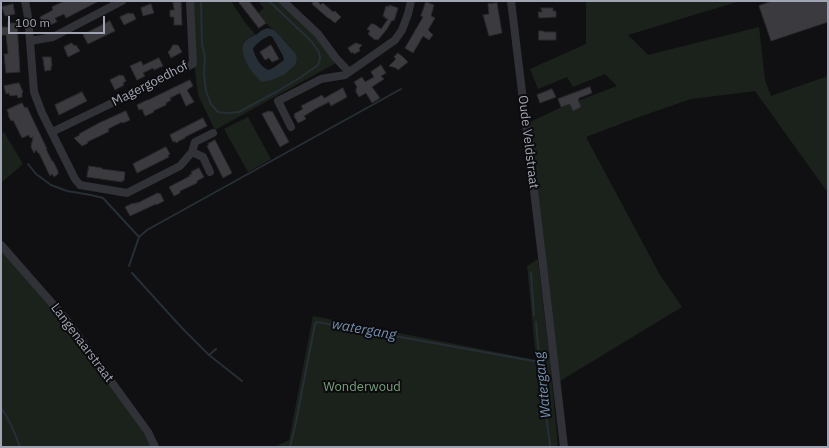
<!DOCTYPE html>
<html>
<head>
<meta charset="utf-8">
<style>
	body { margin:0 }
	#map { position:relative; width:829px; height:448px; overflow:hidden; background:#101012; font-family:"IBM Plex Sans",sans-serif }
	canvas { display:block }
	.frame { position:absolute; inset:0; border:2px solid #a1a5b3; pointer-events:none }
	.scale { position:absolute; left:8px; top:16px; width:97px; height:18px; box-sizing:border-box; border:2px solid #a1a5b3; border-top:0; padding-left:5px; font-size:12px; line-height:14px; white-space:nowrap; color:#a1a5b3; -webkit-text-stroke:3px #0c0b0d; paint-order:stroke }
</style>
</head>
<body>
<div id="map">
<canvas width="829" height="448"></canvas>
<div class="frame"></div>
<div class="scale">100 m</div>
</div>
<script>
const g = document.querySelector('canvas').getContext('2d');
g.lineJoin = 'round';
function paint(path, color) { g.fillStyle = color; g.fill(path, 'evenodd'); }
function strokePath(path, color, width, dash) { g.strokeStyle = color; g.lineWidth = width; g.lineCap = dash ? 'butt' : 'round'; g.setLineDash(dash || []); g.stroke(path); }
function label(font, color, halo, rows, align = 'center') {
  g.font = font + ' "IBM Plex Sans",sans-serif'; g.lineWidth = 4; g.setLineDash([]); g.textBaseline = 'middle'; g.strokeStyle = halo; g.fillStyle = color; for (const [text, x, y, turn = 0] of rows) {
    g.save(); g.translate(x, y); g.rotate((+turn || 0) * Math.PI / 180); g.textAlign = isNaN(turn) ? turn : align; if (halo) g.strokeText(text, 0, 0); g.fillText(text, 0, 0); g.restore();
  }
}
paint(new Path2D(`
	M193 1H231L244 21 255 34 245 41 243 54 256 77 297 59C294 47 275 32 266 23 263 20 261 16 258 13L264 8 258 1H279L320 40 336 63 215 130 198 95 195 70Z
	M586 1H740L628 35 648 55 759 27 765 80 771 96 828 76V188L826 190 755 91 691 99 636 118 586 137 660 275 682 307 560 381 528 123 564 106 617 86 605 74 573 87 567 77 538 89 530 69 586 44Z
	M248 117 271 159 248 172 224 129Z
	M4 132 23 164 1 183V134Z
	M1 247 63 319 143 430 152 447H1Z
	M536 260H538L551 371 558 447H274L289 440 313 316 536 360 527 266Z`), '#1b221c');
paint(new Path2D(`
	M268 28 274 30 280 36 296 54 297 59 295 65 285 74 272 80 262 82C253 75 238 55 244 43 247 38 253 36 257 34 261 31 263 29 268 28ZM269 36H271L273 38 283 56 284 60 273 68 268 70C259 65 256 58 253 49 257 43 262 39 269 36Z`), '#262e36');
strokePath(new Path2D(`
	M201 1 202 44 205 57 204 74 206 91 211 104 218 112 227 113 239 112 276 92 298 79 318 65 320 59 319 52 311 41 269 1
	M28 164 36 174 51 185 67 191 91 195 103 198 139 237 129 266
	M139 237 147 230 401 89
	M132 273 182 328 209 355 242 381
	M531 273 534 315
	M536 322 541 381 550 444V447
	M209 355 216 349
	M1 408C10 420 15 433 20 447
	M290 447 295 427 315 324 317 322 539 362`), '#262e36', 2);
const building = new Path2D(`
	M65 1H99L66 18 64 14 55 18 57 22 43 28 40 22H41L40 20H41L40 17 53 10 52 7Z
	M238 1H249L266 23 259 28Z
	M314 1H317L321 5 323 3 333 12 335 11 341 17 335 23 329 18H328L312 4Z
	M772 1H828V22L771 41 759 6Z
	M173 2H181L182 25H174V17H170V10H174Z
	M426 2 434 5 431 16 435 18 428 30 433 35 429 40 423 36 413 53 405 48 423 17 421 16Z
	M497 3 502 33 489 36 483 15 489 14 488 4Z
	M13 4 15 14 5 16 2 7Z
	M151 4 154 13 143 16 141 8Z
	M389 5 398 8 394 21 392 20 387 29 378 40 376 39 375 40 368 34 370 31 367 29 371 24H374L381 29 388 19 385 18V17L383 16 386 6 389 7Z
	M541 8H553V11H556V17L539 18 538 12H542Z
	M129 13 130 14 133 13 136 19 124 25 120 17Z
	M110 21 115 31 88 44 83 35Z
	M8 23H17L20 72 6 73 4 54H7L8 53 6 35H1V27H8Z
	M539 31H543L544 32H556V40H539Z
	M72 43 74 46 76 45 80 51 68 57 64 47Z
	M356 43 362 45 359 48 360 51 354 54 353 52 351 53 348 48Z
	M173 45H178L182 52 171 58 168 52 170 50Z
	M271 45 279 59 272 62 269 58 265 60 260 52Z
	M398 53 403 57 407 61V62H408L398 70 396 68 389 66 396 59 394 57Z
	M43 57H51L52 66H51V70L45 71Z
	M159 58 163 66 154 70 153 68 143 73 145 76 137 80 130 66 141 61 143 65Z
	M381 65 386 73 381 76 384 79 372 87 380 98 372 103 366 93 359 97 356 92V89L357 87 354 82 362 77 365 82 374 77 371 72Z
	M120 75V76L123 75 126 81 123 83 124 85 115 90 110 80Z
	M190 80 193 86 187 90 194 102 186 106 180 93 170 98 171 100 166 103V105L153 111 154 112 145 116 142 109 139 110 137 105 147 100H148Z
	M19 83 23 92 22 93V97L18 98 17 95 10 96 9 93 6 94 4 86Z
	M590 87 592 93 579 98V99L578 100 581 107 573 111 570 104 561 107 558 99Z
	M343 88 347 97 331 106 329 102 317 108 304 116 306 119 298 123 294 116H295L294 114 303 109 301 106 322 95 324 98Z
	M552 89 556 97 540 103 537 95Z
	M82 92 87 101 59 115 55 105Z
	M22 103 25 108 27 107 47 149H46L52 161H53L58 171V174L54 177 52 174 50 176 39 153H38L36 150 34 153 31 147 33 137 30 138 29 135 22 138 13 120 11 121 8 115H9L7 110Z
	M126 111 130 120 123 123 122 122 108 129 109 131 108 132 87 142 88 143 82 146 74 138 80 135 79 134 99 123Z
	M269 111 270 112 272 111 289 142 280 147 262 114Z
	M203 118 207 126 185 137V138L179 141 176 143 175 141 173 142 170 135Z
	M215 140 232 173 223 178 207 146 209 145 208 144Z
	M166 147 170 154 168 155 169 157 137 173 133 164Z
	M89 166 102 168V169L125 172 124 181 123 180 122 182 87 177Z
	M199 168 204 177 197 181V183L180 191V193L174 196 169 187 190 176 189 175 192 174 191 172Z
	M158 193 159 194 160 193 164 201 156 205V204L130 216 125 207 133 203 134 204 137 202V203Z`);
paint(building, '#3a3a3f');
strokePath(building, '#2a2a2e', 1);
strokePath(new Path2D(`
	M25 1 28 17 30 41 34 92 42 113 75 179 80 185 127 193 180 166 192 152 195 142 213 133
	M283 1 318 34 335 57 349 72
	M511 1 543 265 564 447
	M30 41 53 37 122 1
	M291 127 278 101 321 79 345 75 395 40 402 30 408 14 411 1
	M52 132 193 64 190 1
	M192 152 203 157 210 172
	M1 245 65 318 148 432 155 447`), '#313237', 8);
label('13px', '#a1a5b3', '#0c0b0d', [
	["Magergoedhof",150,84,-27],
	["Oude Veldstraat",528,142,83],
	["Langenaarstraat",82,343,53]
]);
label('13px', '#77a07c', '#0c0b0d', [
	["Wonderwoud",362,387]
]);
label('italic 14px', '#7591b1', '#0c0b0d', [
	["watergang",364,330,10],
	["Watergang",543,385,-96]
]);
</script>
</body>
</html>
